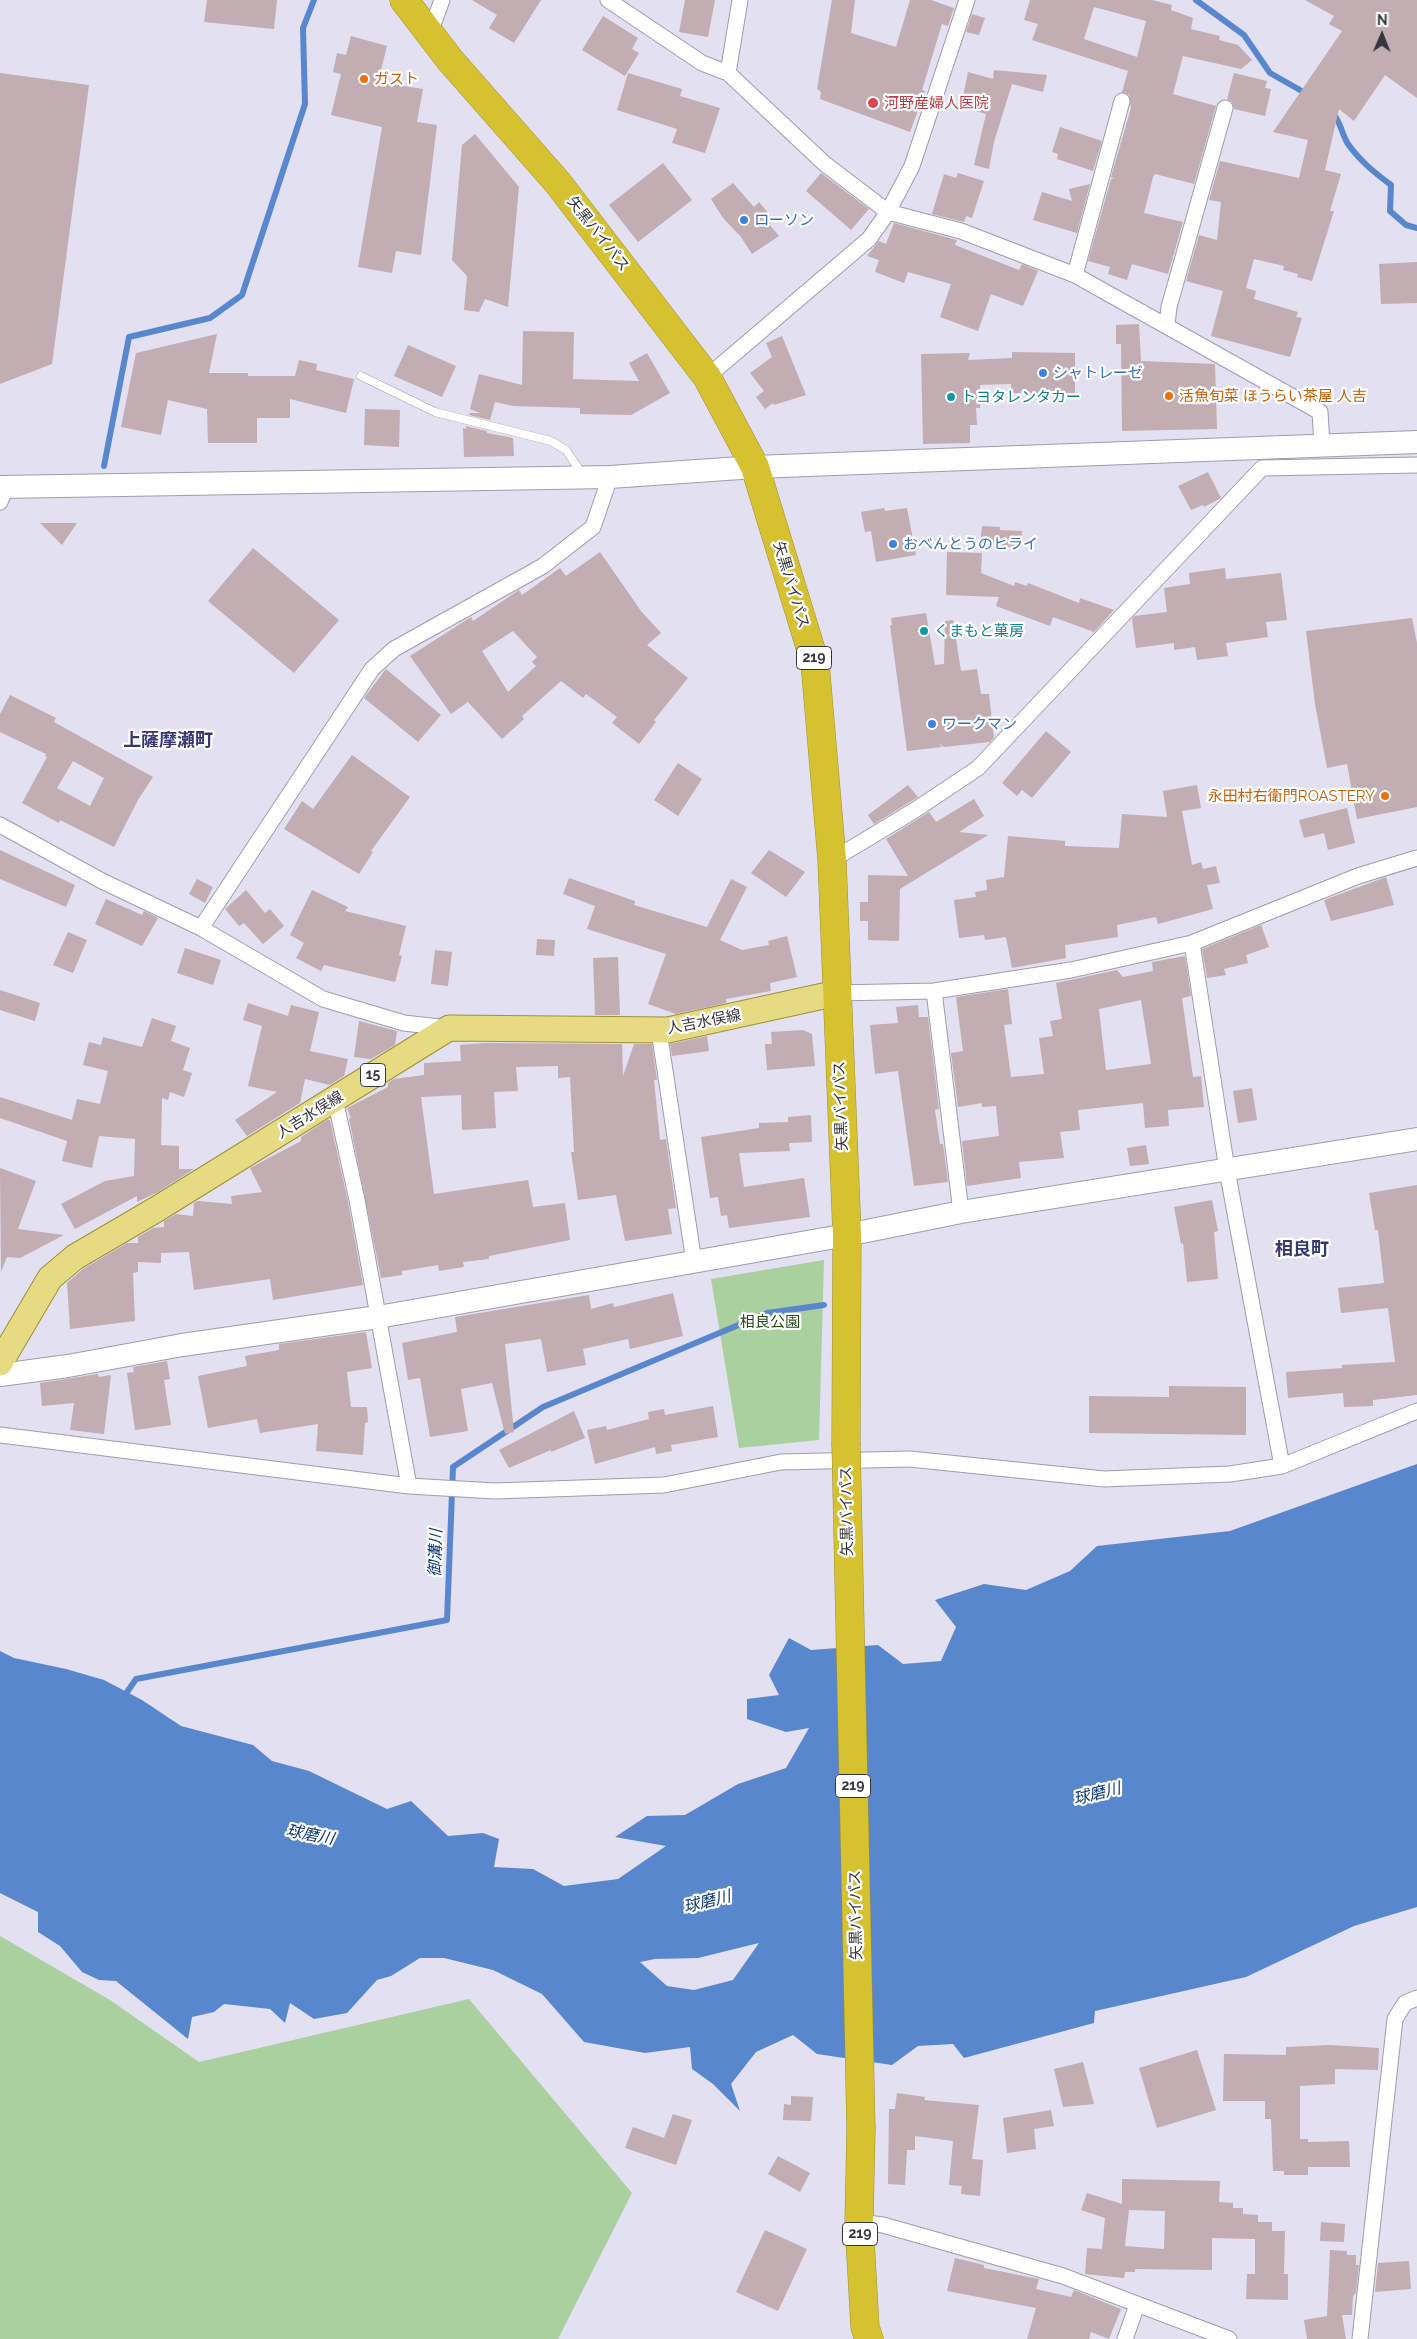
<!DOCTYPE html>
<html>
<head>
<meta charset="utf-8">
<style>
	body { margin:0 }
	#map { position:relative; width:1417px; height:2339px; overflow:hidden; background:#e2e0f1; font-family:Raleway,sans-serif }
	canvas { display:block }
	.north { position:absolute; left:1357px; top:10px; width:50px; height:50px; -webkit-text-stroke:4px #fff; paint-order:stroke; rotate:1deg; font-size:14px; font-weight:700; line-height:20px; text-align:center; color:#37363d }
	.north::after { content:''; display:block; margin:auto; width:18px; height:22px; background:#37363d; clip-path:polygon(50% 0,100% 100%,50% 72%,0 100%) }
</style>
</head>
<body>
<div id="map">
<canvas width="1417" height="2339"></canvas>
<div class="north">N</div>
</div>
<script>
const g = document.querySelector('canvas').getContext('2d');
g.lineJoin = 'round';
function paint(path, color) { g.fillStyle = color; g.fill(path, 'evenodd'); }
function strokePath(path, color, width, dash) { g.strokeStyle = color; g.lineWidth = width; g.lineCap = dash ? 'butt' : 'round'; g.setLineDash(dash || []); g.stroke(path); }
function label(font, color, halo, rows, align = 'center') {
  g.font = font + ' Raleway,"Noto Sans JP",sans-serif'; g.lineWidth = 4.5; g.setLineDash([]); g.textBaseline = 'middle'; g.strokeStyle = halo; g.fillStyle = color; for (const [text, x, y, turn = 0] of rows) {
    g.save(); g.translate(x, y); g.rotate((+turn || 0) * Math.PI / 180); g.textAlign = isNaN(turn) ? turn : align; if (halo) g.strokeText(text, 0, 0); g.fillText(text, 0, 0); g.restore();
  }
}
paint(new Path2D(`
	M824 1260 819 1440 739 1448 711 1279Z
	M0 1936 110 2000 199 2062 469 1999 632 2193 558 2339H0Z`), '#abd09f');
paint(new Path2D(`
	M1417 1464V1907L1354 1926 1246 1977 1095 2011 1094 2023 964 2058 953 2044 918 2046 892 2065 817 2054 793 2035 756 2052 731 2084 740 2111 713 2084 692 2069 690 2047 645 2053 584 2042 542 1994 493 1970 444 1958H420L391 1976 377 1980 347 2013 314 2019 290 2003 285 2023 270 2009 224 2004 214 2012 192 2017 188 2039 116 1981 99 1980 82 1972 60 1946 38 1932V1912L0 1893V1651L14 1658 66 1669 104 1680 142 1700 181 1726 253 1745 272 1761 309 1771 387 1809 411 1801 448 1836 483 1833 499 1839 494 1867 533 1869 564 1886 618 1879 666 1846 615 1837 647 1816 685 1815 738 1784 786 1768 809 1728 786 1732 747 1719V1699L779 1695 769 1675 789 1638 811 1650 878 1645 903 1664 941 1661 956 1627 935 1600 984 1584 1026 1590 1070 1571 1097 1546 1230 1531ZM759 1943 733 1980 694 1990 667 1986 640 1962 655 1959 698 1958Z`), '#5987cd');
strokePath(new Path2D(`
	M1196 0 1244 35 1270 73 1307 94
	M1333 113C1341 123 1342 135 1348 144 1360 161 1375 173 1391 185L1390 211 1406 225 1417 228
	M104 466 129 337 210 318 242 295 305 104 303 28 314 0
	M123 1698 136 1679 447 1620 453 1467 543 1407 767 1313 824 1305`), '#5987cd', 6);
paint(new Path2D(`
	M207 0H277L274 29 204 22Z
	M472 0H541L514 43 489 28 497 15Z
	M685 0H715L708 37 679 32Z
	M832 0H855L851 33 896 47 910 0H931L954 8 948 26 942 24 922 90 925 91 910 132 820 99 821 92 817 89Z
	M1030 0H1152L1172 5 1171 10 1193 18 1191 29 1220 36 1219 40 1238 45 1252 60 1241 69 1183 56 1173 94 1216 106 1194 184 1155 174 1153 177 1144 213 1183 222 1168 274 1132 264 1127 280 1108 274 1110 267 1088 261 1111 179 1114 178 1111 177 1131 108 1129 95 1122 92 1128 71 1032 40 1038 24 1024 20ZM1094 7 1146 21 1137 57 1084 39Z
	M1305 0H1417V98L1385 75 1354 121 1339 109 1325 170 1341 174 1330 211H1334L1312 281 1297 277 1298 274 1283 270 1284 266 1254 259 1246 288 1256 291 1254 299 1298 312 1296 317 1302 318 1290 357 1211 336 1223 291 1186 281 1199 235 1217 240 1221 202 1209 200 1220 161 1299 178 1308 140 1273 132 1342 31 1329 24 1334 16Z
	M972 14 985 18 979 35 966 32Z
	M603 16 638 38 632 49 639 53 625 76 582 50Z
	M351 36 387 46 378 82 423 89 417 122 437 125 421 255 396 251 392 273 358 267 382 127 331 115 341 74 333 72 337 53 346 55Z
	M994 70 1047 75 1043 92 1012 84 994 142 989 169 974 165 986 114 961 107 968 72 993 79Z
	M0 73 89 85 52 364 0 384Z
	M628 73 682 89 680 96 720 108 705 153 672 143 677 129 617 110Z
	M1234 73 1267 81 1265 88 1271 89 1265 116 1234 109 1232 102 1227 99Z
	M1060 127 1102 141 1093 171 1057 159 1058 154 1052 152Z
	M475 134 519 187 508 307 485 299 479 312 464 310 467 276 452 260 462 145Z
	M663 163 692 200 638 242 609 205Z
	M821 173 869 209 851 230 806 191Z
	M958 173 984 181 972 218 966 216 964 222 932 214 944 174 956 178Z
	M733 183 754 207 759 202 774 220 769 224 779 236 752 254 741 237 723 218 711 199Z
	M1090 184 1077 233 1033 220 1042 192 1072 201 1069 189Z
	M894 223 957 240 955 245 1019 270 1022 264 1038 271 1023 306 991 294 978 331 940 317 951 284 908 272 904 283 875 272 879 260 867 256 879 241 886 244Z
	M1417 262V303L1381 304 1379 264Z
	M1139 324 1141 361 1215 364 1217 429 1122 431 1121 344H1116V325Z
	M523 331 574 332 573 379 639 381 629 363 647 353 670 393 631 415 580 414V408L513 406 495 402 490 420 469 415 470 413H480L470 409 479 374 522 385Z
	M217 334 209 373H248V376H295L299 360 317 364 316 370 354 379 346 413 290 399V418H257V443H208L207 409 168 400 161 435 121 427 136 353Z
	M782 336 806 395 774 405 773 403 765 409 756 397 764 391 750 373 772 357 766 343Z
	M408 345 456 366 442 397 394 376Z
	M1012 352 1075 353V394L1011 393V384L980 385V408H976L977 425H970V443L923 444 921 354 970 353 968 360 1012 358Z
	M365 409 400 410 399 447 364 445Z
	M466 426 487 431V433L513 438 514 456 464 457 463 428 466 429Z
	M1208 472 1221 498 1204 507 1203 505 1191 510 1178 486Z
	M884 508 885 511 907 508 916 555 876 562 871 531 865 532 861 512Z
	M40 523H77L62 545Z
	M982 526 1000 527V530L1022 531 1021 547 980 546Z
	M253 548 339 620 294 673 208 601Z
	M600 552 641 611 661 633 647 645 688 678 654 720 656 722 639 744 612 723 617 717 586 694 583 698 561 681 522 716 524 719 502 739 468 702 451 714 410 656 471 617 473 621 519 590 522 595 560 568 566 576ZM513 631 537 657 532 662 536 666 508 692 482 651Z
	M947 552 982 553 981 573 1014 586 1015 582 1027 586 1028 583 1079 603 1080 598 1114 610 1094 632 1053 617 1050 626 996 606 999 597 946 595Z
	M1225 568 1226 579 1281 573 1287 620 1266 622 1268 637 1226 643 1228 656 1197 660 1195 647 1174 650V643L1136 648 1132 619 1134 616 1167 612 1164 588 1190 584 1189 573Z
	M926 613 935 665 944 664 945 621 953 620 961 671 977 669 981 694H989L994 738 990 742 944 747 939 743 942 747 907 751 890 625H892L891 618Z
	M1412 618 1417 643V807L1357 819 1347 764 1327 768 1315 704 1306 631Z
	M386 669 441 715 418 742 364 698Z
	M10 695 56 718 54 722 153 777 138 800 114 847 60 820 59 823 22 803 47 757 45 756 46 754 0 732V714ZM73 761 104 778 90 806 57 788Z
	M1046 731 1071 752 1032 798 1022 790 1017 796 1002 783Z
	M352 755 410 797 371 851 373 852 359 874 284 829 302 801 313 809Z
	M678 763 702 779 678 816 654 800Z
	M908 785 918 797 874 824 868 815Z
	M1197 785 1201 808 1182 811 1192 865 1201 862 1203 869 1216 866 1220 883 1207 885 1213 909 1158 924 1156 917 1117 925 1118 937 1065 945 1066 958 1012 968 1006 937 985 940 984 935 959 938 954 900 976 897 975 892 987 890 986 880 1004 877 1008 836 1065 841V846L1119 848 1122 814 1167 817 1163 791Z
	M974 799 984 816 959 832 988 835 900 889 899 941 868 940V921H860V902H868V875L908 876 886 839 929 812 936 822Z
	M1347 808 1355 843 1328 850 1324 833 1304 838 1299 820Z
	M0 850 75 885 66 907 0 879Z
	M769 850 805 872 786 897 751 873Z
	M1386 877 1394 905 1331 921 1324 900Z
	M569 878 635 901 634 905 707 927 731 879 747 887 720 940 742 950 769 945 768 941 787 936 797 977 770 983 771 991 726 999V1003L676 1014 648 1004 666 954 587 929 595 906 563 894Z
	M197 879 213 887 205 903 189 894Z
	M246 890 265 913 270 909 284 926 263 944 244 923 239 926 225 909Z
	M312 890 348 907 345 911 406 926 399 955 402 956 395 982 324 965 321 971 296 958 304 943 290 935Z
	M106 899 142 915 144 911 158 918 142 946 95 924Z
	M1261 925 1269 947 1246 955 1248 963 1224 969 1226 975 1207 978 1202 949Z
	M68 932 87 940 73 973 53 965Z
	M537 939 555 940 554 956 536 955Z
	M185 948 221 960 213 985 177 973Z
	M435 950 452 952 448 986 431 984Z
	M1185 956 1191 996 1182 998 1193 1077 1201 1076 1204 1107 1168 1110 1169 1126 1145 1128 1143 1103 1078 1110 1080 1130 1060 1132 1064 1158 1019 1162 1021 1178 967 1186 962 1141 999 1136 996 1106 982 1107V1103L958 1107 951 1053 963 1051 956 997 1008 989 1012 1024 1004 1025 1011 1077 1044 1074 1039 1038 1053 1036 1050 1021 1062 1019 1056 983 1117 970 1123 977 1153 971 1152 962ZM1141 1000 1151 1064 1106 1070 1099 1009Z
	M618 957 620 1015H595L593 958Z
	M0 990 40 1003 35 1021 0 1010Z
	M248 1003 288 1016 291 1005 319 1012 310 1051 348 1059 344 1076 330 1085 305 1079 300 1103 247 1136 235 1120 277 1092 248 1086 262 1026 243 1020Z
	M918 1005 919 1017H928L939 1109 935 1110 940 1144H943L948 1182 914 1186 898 1071 875 1074 870 1025 898 1023 896 1007Z
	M152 1018 176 1026 171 1041 190 1048 183 1070 192 1073 184 1097 170 1092 168 1100 162 1098 161 1145 179 1146V1169H194L158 1192 137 1202V1196L75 1229 61 1204 105 1181 134 1176 135 1139 99 1136 92 1168 62 1161 67 1141 0 1118V1097L72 1120 77 1099 100 1104 108 1071 83 1065 89 1042 101 1045 103 1037 142 1047Z
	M359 1021 397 1031 395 1045 371 1059 354 1057Z
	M803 1030 812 1034 815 1066 767 1070 765 1044H772L771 1032Z
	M707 1036 709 1051 672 1056 670 1044Z
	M484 1043 622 1044 623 1076 634 1044H652L657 1080H654L660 1140 666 1139 676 1208 668 1209 672 1234 625 1241 616 1195 578 1200 571 1152H574L570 1077 558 1078V1066L516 1067 518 1091 494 1092 496 1128 462 1130 461 1095 421 1097 434 1194 528 1180 533 1207 565 1203 570 1240 489 1256V1259L463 1262 464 1267 439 1271 438 1265 402 1271V1275L381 1278 349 1118H351L347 1108 388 1087V1083L394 1079 424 1075V1063L461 1061 460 1045Z
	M1252 1088 1257 1120 1238 1123 1233 1091Z
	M811 1115 812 1142 789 1143 790 1151 739 1153 744 1187 804 1178 810 1217 729 1228 727 1215 721 1216 718 1197 710 1198 701 1137 759 1128V1123L788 1122V1117Z
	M327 1120H330L348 1202 363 1285 273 1300 270 1279 194 1290 189 1252 161 1253V1263L138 1262V1272L133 1273 135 1321 70 1329 67 1283 83 1269 127 1243H138V1237L153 1228 164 1227V1221L176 1214 193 1216 194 1203 198 1201 232 1204 231 1196 262 1192 250 1168 301 1141V1137Z
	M1146 1145 1149 1164 1130 1166 1127 1148Z
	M0 1168 36 1181 18 1229 64 1235 20 1258 7 1257 1 1272Z
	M1417 1185V1395L1373 1400V1406L1344 1407 1343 1393 1288 1398 1286 1372 1342 1368V1365L1395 1362 1388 1308 1341 1313 1338 1288 1384 1283 1378 1230H1375L1369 1193Z
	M1212 1200 1218 1231 1214 1232 1218 1279 1187 1282 1183 1243 1181 1244 1174 1207Z
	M673 1293 683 1336 630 1349 628 1339 583 1349 586 1365 547 1372 541 1339 505 1344 514 1432 505 1434 492 1383 461 1389 468 1431 430 1437 420 1378 408 1380 402 1343 457 1332 455 1317 589 1295 591 1309 613 1303 614 1307Z
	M366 1332 372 1368 347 1372 351 1407H367L368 1422 365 1423 363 1455 316 1451 318 1424 260 1433 257 1419 208 1428 198 1376 247 1366 245 1356 279 1350V1344Z
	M167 1361 170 1379 164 1380 171 1425 135 1430 127 1373 134 1372 133 1367Z
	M98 1374 99 1377 111 1375 104 1434 70 1430 74 1403 42 1406 40 1383Z
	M1169 1386 1246 1387V1435L1089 1433V1396L1169 1397Z
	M713 1406 718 1437 671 1445 672 1451 656 1454 655 1447 595 1464 587 1430 606 1426 607 1430 649 1419 648 1412 664 1409 665 1415Z
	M574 1411 585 1438 551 1452V1450L509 1468 499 1450Z
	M1330 2045 1379 2048 1378 2070 1335 2069V2084L1300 2086V2139H1308V2142L1349 2141 1350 2167H1308V2175H1284V2171H1273L1271 2119H1265V2101H1223L1224 2054 1286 2055V2047Z
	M1197 2050 1216 2110 1157 2128 1139 2068Z
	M1083 2062 1094 2104 1063 2107 1054 2069Z
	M897 2093 925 2097 924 2100 979 2105 972 2159 983 2160 980 2196 961 2194 962 2186 949 2185 953 2141 915 2136V2150H907L905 2185 888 2184 889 2109H895Z
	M791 2096 813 2097 811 2121 783 2120 784 2104 791 2105Z
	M1051 2110 1054 2126 1034 2129 1036 2149 1007 2153 1003 2118Z
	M673 2114 692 2120 676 2165 625 2148 633 2127 664 2138Z
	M778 2156 810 2173 800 2192 768 2174Z
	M1122 2179 1220 2181 1219 2202 1233 2203V2208H1243V2214L1258 2215V2222H1272V2231H1285L1284 2274H1288V2300L1246 2299 1247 2274H1255V2239L1212 2238V2270L1135 2269V2272H1125L1124 2278 1085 2274 1087 2248 1102 2249 1105 2218 1081 2210 1087 2193 1122 2204ZM1129 2210 1165 2211 1164 2249 1125 2246Z
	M1321 2222 1345 2224 1344 2242 1320 2241Z
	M765 2230 807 2249 778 2311 736 2292Z
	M1330 2250 1347 2251V2255H1356V2265H1359L1356 2293 1353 2296 1352 2315H1342L1346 2339H1307L1304 2320 1327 2316Z
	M955 2258 984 2265V2268L1039 2279 1036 2289 1071 2297 1074 2290 1121 2309 1109 2339 1091 2332 1089 2339H1027L1036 2308 947 2291Z
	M1409 2261 1411 2289 1375 2292 1378 2263Z`), '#c1adb2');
const lane = new Path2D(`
	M361 376 435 412 551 441 566 450 582 474`);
const street = new Path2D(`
	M608 0 702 63 728 73 825 164 888 212 961 231 1075 275 1320 412 1322 445
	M430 33 442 0
	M728 73 740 0
	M1075 275 1122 101
	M1167 325 1169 307 1225 108
	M707 377 869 239 888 212 912 166 967 0
	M0 502 6 487
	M0 825 102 881 201 928 323 999 404 1023 448 1028
	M832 860 915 810 978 768 1262 468 1417 465
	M201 928 372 669 394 649 543 566 593 527 610 477
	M1192 943 1227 1170 1282 1466
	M934 991 961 1212
	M837 993 934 991 1071 970 1192 943 1358 876 1417 858
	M659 1031 694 1262
	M335 1099 357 1200 409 1486
	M0 1435 409 1486 495 1491 664 1485 781 1462 910 1459 1104 1479 1230 1474 1282 1466 1417 1411
	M859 2222 883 2225 1063 2276 1229 2339
	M1125 2339 1137 2305
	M1360 2339 1395 2019 1405 2003 1417 1998`);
const secondary = new Path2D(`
	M0 487 610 477 755 467 1417 442
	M0 1375 68 1366 182 1345 378 1317 847 1235 961 1212 1417 1139`);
const primary = new Path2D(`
	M0 1363 50 1278 75 1257 157 1209 449 1028 668 1030 837 993`);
const highway = new Path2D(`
	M404 0 450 60 558 183 707 377 755 467 815 663 832 860 847 1235 846 1443
	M861 2129 859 2222 865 2327 869 2339`);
strokePath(lane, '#9e9cac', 9);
strokePath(street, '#9e9cac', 17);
strokePath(secondary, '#9e9cac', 24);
strokePath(primary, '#9e9035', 27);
strokePath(highway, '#9e9035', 29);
strokePath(lane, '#fff', 8);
strokePath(street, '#fff', 15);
strokePath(secondary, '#fff', 22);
strokePath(primary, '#e6da83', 25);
strokePath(highway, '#d6c130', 28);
const highwayBridge = new Path2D(`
	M846 1443 861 2129`);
strokePath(highwayBridge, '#9e9035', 29, []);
strokePath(highwayBridge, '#d6c130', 28);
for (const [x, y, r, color] of [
	[364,79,5,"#e8710a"],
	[873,103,6,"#e0444e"],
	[744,220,5,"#3f7fe0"],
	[1043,373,5,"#3f7fe0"],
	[1169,396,5,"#e8710a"],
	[951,397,5,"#0f9aa8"],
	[893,544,5,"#3f7fe0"],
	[924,631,5,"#0f9aa8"],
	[932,724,5,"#3f7fe0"],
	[1385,796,5,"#e8710a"]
]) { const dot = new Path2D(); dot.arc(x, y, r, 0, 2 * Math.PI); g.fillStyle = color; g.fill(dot); strokePath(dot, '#fff', 2); }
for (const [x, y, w] of [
	[814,658,35],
	[373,1075,25],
	[853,1786,35],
	[860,2234,35]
]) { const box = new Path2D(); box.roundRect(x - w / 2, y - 11.5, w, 23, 4); g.fillStyle = '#fff'; g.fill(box); strokePath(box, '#37363d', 1); }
label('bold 14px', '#37363d', null, [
	["219",814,658],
	["15",373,1075],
	["219",853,1786],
	["219",860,2234]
]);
label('15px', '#c56008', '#fff', [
	["ガスト",374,79],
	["活魚旬菜 ほうらい茶屋 人吉",1179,396],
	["永田村右衛門ROASTERY",1375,796,"right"]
], 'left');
label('15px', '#be3a42', '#fff', [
	["河野産婦人医院",884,103]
], 'left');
label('15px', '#366cbe', '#fff', [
	["ローソン",754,220],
	["シャトレーゼ",1053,373],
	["おべんとうのヒライ",903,544],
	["ワークマン",942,724]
], 'left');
label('15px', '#37363d', '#fff', [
	["矢黒バイパス",598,234,52],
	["矢黒バイパス",791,585,73],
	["人吉水俣線",704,1022,-11],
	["矢黒バイパス",841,1106,-92],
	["人吉水俣線",310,1115,-32],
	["矢黒バイパス",847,1511,-91],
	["矢黒バイパス",856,1915,-91]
]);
label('15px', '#0d838f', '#fff', [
	["トヨタレンタカー",961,397],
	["くまもと菓房",934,631]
], 'left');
label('15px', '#254916', '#fff', [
	["相良公園",770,1322]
]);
label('italic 16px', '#093676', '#fff', [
	["御溝川",436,1553,-88],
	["球磨川",1097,1794,-14],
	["球磨川",310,1835,11],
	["球磨川",707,1902,-14]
]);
label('bold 18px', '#383772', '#fff', [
	["上薩摩瀬町",168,741],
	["相良町",1302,1250]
]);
</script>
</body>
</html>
